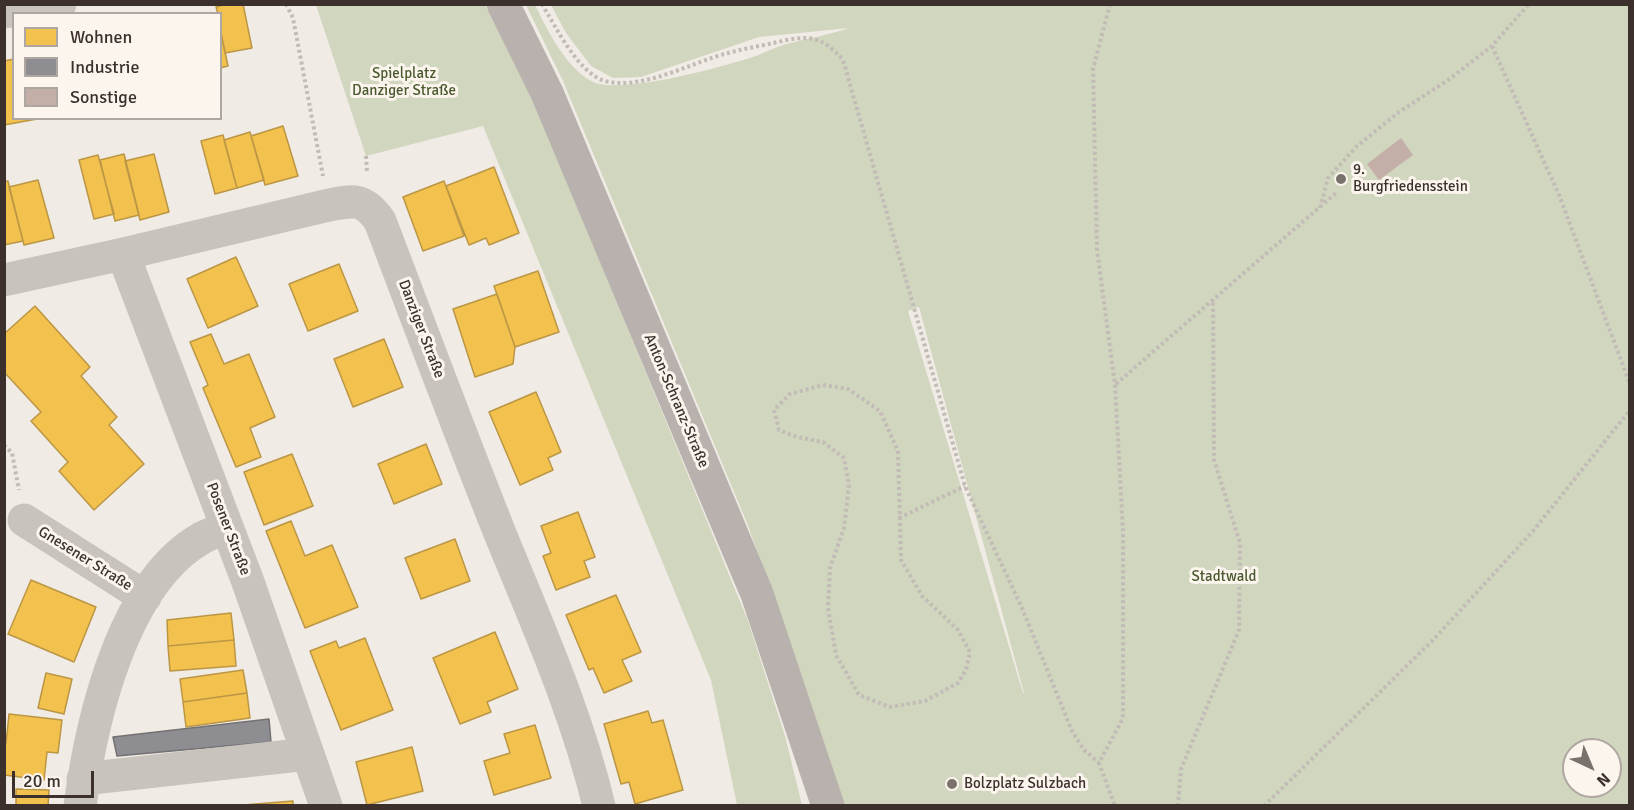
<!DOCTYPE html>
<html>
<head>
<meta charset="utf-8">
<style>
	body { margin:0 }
	#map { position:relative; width:1634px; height:810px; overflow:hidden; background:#f0ebe5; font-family:Signika,sans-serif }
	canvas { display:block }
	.frame { position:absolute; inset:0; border:6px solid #3b302b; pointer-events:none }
	.legend { position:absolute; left:12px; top:12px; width:210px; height:108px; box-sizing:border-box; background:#fbf5ee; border:2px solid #aea6a0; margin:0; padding:8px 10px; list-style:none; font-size:18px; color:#3b302b }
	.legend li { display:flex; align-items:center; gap:12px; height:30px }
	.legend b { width:30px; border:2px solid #aea6a0 }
	.north { position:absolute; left:1562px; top:738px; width:60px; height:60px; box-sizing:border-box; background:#fbf5ee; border:2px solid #aea6a0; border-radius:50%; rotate:136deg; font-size:16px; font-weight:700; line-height:24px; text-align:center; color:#3b302b }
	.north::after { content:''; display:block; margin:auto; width:21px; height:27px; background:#7a716c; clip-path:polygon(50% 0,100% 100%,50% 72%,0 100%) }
	.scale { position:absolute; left:12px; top:771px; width:82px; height:27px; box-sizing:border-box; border:3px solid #3b302b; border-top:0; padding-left:8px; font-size:18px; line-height:21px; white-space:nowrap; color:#3b302b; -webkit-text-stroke:4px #fbf5ee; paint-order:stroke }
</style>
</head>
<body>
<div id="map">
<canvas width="1634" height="810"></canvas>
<div class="frame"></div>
<ul class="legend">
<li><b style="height:16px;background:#f2c14e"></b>Wohnen</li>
<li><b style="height:16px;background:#8d8d92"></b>Industrie</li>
<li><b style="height:16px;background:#c3afa7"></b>Sonstige</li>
</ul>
<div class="north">N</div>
<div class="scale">20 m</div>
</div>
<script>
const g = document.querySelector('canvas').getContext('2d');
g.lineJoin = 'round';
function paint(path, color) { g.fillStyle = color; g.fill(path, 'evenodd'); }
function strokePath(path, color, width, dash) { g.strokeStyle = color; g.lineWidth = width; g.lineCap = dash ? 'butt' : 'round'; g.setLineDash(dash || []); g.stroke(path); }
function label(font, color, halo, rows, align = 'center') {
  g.font = font + ' Signika,sans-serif'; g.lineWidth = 6; g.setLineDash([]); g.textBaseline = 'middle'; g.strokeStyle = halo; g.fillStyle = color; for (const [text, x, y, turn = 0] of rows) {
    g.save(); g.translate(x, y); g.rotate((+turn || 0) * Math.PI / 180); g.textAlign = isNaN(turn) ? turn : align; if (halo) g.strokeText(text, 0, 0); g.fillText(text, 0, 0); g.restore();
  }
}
paint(new Path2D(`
	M316 5H485L538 110 748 621 785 736 802 805H737L711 680 483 126 366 156Z
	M526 5H535C548 31 565 66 591 81 618 96 722 67 753 57 764 53 775 47 787 44 808 38 830 35 849 28L759 37 641 77 613 78 591 66 566 33 551 5H1629V805H840L796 660 747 523 563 81ZM919 307 1024 693H1023L908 311ZM1574 750H1610V786H1574Z`), '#d1d6bf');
const homes = new Path2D(`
	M227 4H243L252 48 225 53 220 28V14H218L216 7Z
	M220 28 228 66 220 68Z
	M14 59V118L37 119 4 125V61Z
	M283 126 298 176 265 185 251 136Z
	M250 132 264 180 237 188 224 140Z
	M223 135 237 188 215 194 201 141Z
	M124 154 139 215 115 221 100 160Z
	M154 154 169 212 140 220 125 161Z
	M98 155 114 214 94 219 79 160Z
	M494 167 519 233 489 245 486 238 469 245 446 186Z
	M38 180 54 238 24 245 9 187Z
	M8 181 23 241 4 245V182Z
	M444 181 464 236 423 251 403 197Z
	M236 257 258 306 208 328 187 279Z
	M339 264 358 311 308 331 289 284Z
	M538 271 559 332 515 347 494 286Z
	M497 294 515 347 513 364 475 377 453 309Z
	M35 306 90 367 81 376 117 417 109 425 144 464 94 510 59 471 68 462 31 421 41 412 4 372V334Z
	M211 334 224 364 249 354 275 417 250 428 261 457 236 467 203 388 208 385 190 342Z
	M384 339 403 387 353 407 334 359Z
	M536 392 561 452 548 458 553 470 520 485 489 412Z
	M426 444 442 484 394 504 378 464Z
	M292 454 313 506 264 525 244 472Z
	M578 512 595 557 584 561 590 577 556 590 543 556 551 553 541 526Z
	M291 521 305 556 332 545 358 607 305 628 266 531Z
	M455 539 470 581 421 599 405 558Z
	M31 580 96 607 74 662 8 634Z
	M616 595 641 652 622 660 632 681 604 693 593 668 589 670 566 615Z
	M231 613 234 640 168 646 167 620Z
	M495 632 518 689 487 702 491 712 460 724 433 658Z
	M365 638 393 710 341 730 310 651 336 641 339 648Z
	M234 640 236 666 170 671 168 646Z
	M243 670 247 693 183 702 180 679Z
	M46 673 72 679 64 714 38 708Z
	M247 693 250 718 186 727 183 702Z
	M648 711 652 723 663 720 683 790 635 804 629 782 621 784 604 724Z
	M9 714 62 720 58 753 47 752 44 780 4 775V743H6Z
	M535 725 551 778 494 795 484 761 510 753 504 734Z
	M412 747 423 791 367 805 356 762Z
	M16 789 49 790 48 806H16Z
	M293 801V806H243V805Z`);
paint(homes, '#f2c14e');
strokePath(homes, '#bb9644', 1.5);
const industry = new Path2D(`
	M269 719 271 742 117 756 113 737Z`);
paint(industry, '#8d8d92');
strokePath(industry, '#747173', 1.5);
paint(new Path2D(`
	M1401 138 1413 155 1379 180 1367 164Z`), '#c3afa7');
strokePath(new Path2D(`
	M286 4 293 18 323 176
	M542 4C555 26 579 74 605 81 642 91 692 62 728 53 742 49 755 47 769 44 783 41 799 36 814 39 826 42 835 51 843 60L965 486 1022 608 1072 731 1084 750 1099 763
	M1110 4 1093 69 1097 250 1115 385 1123 530V718L1099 763 1115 806
	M1492 46 1559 195 1630 384
	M366 156 367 173
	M1320 208 1328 178 1357 146 1399 112 1448 80 1492 46 1529 4
	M1116 384 1336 193
	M823 385 848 389 880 411 898 451 901 560 922 596 958 630 970 652 966 670 958 683 925 701 890 707 859 695 836 655 828 608 830 568 844 528 849 485 844 458 823 442 797 437 779 430 774 410 790 394Z
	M4 445 12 453 19 490
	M899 518 965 486
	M1178 806 1181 769 1239 630 1240 543 1214 460 1213 299
	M1264 806 1434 639 1533 531 1630 410`), '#c2bbb6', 4, [3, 3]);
strokePath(new Path2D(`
	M4 12 60 4
	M123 254 248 582 326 806
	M4 280 123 254 329 205C354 200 364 198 380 221 419 324 458 428 499 531 536 622 576 710 599 806
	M24 520 145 597
	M83 779 308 754
	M80 806C91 722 122 583 202 538 209 534 219 531 227 528`), '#c9c3be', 33);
strokePath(new Path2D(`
	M503 4 547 93 757 594 828 806`), '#b8b1ad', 33);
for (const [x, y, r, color] of [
	[1341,179,6,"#7a716c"],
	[952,784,6,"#7a716c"]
]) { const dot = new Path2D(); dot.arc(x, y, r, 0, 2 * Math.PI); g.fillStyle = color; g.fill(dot); strokePath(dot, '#fbf5ee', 2); }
label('15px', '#4a5a2e', '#fbf5ee', [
	["Spielplatz",404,74],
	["Danziger Straße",404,91],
	["Stadtwald",1224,577]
]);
label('15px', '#3b302b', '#fbf5ee', [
	["9.",1353,170],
	["Burgfriedensstein",1353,187],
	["Bolzplatz Sulzbach",964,784]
], 'left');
label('15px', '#3b302b', '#fbf5ee', [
	["Danziger Straße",421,329,69],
	["Anton-Schranz-Straße",676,401,67],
	["Posener Straße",228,529,69],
	["Gnesener Straße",85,559,32]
]);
</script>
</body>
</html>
